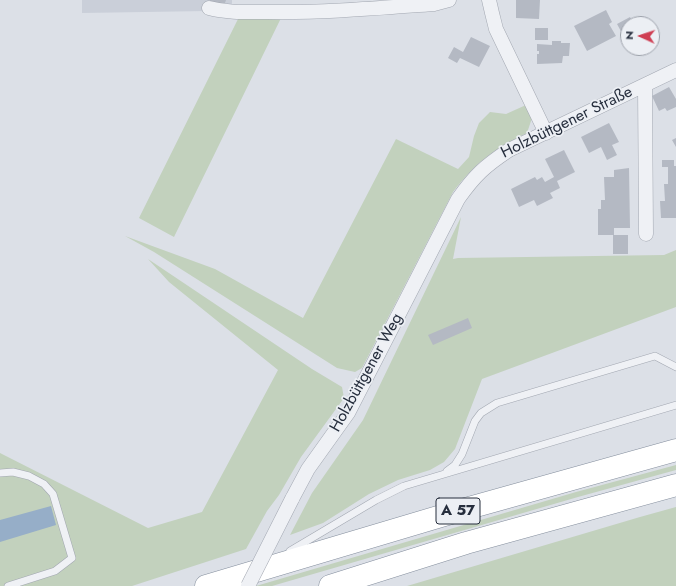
<!DOCTYPE html>
<html>
<head>
<meta charset="utf-8">
<style>
	body { margin:0 }
	#map { position:relative; width:676px; height:586px; overflow:hidden; background:#dce0e7; font-family:Jost,sans-serif }
	canvas { display:block }
	.north { position:absolute; left:620px; top:16px; width:40px; height:40px; box-sizing:border-box; background:#eceff4; border:1px solid #9da2ab; border-radius:50%; rotate:273deg; font-size:11px; font-weight:700; line-height:16px; text-align:center; color:#262e3d }
	.north::after { content:''; display:block; margin:auto; width:14px; height:18px; background:#cf3e53; clip-path:polygon(50% 0,100% 100%,50% 72%,0 100%) }
</style>
</head>
<body>
<div id="map">
<canvas width="676" height="586"></canvas>
<div class="north">N</div>
</div>
<script>
const g = document.querySelector('canvas').getContext('2d');
g.lineJoin = 'round';
function paint(path, color) { g.fillStyle = color; g.fill(path, 'evenodd'); }
function strokePath(path, color, width, dash) { g.strokeStyle = color; g.lineWidth = width; g.lineCap = dash ? 'butt' : 'round'; g.setLineDash(dash || []); g.stroke(path); }
function label(font, color, halo, rows, align = 'center') {
  g.font = font + ' Jost,sans-serif'; g.lineWidth = 3.5; g.setLineDash([]); g.textBaseline = 'middle'; g.strokeStyle = halo; g.fillStyle = color; for (const [text, x, y, turn = 0] of rows) {
    g.save(); g.translate(x, y); g.rotate((+turn || 0) * Math.PI / 180); g.textAlign = isNaN(turn) ? turn : align; if (halo) g.strokeText(text, 0, 0); g.fillText(text, 0, 0); g.restore();
  }
}
paint(new Path2D(`
	M82 0H232V8L207 11 82 13Z`), '#cacfd9');
paint(new Path2D(`
	M240 15 282 16 174 237 139 218Z
	M526 105 532 118 527 133C494 149 476 162 453 192L362 368 355 372 337 368 154 252 125 236 215 269 303 318 396 139 458 169 469 157 474 136 479 123 490 112 506 114Z
	M461 217 453 259 458 258 664 255 676 250V307L482 379 455 449 444 462 430 470 398 480 369 494 323 523 290 535 312 493 363 420Z
	M148 259 312 369 342 387 344 398 301 457 279 495 267 511 246 549 132 586H0V453L148 528 202 512 278 370 169 282Z
	M676 465V470L578 497 272 586H256L576 492Z
	M676 507V586H407L640 517Z`), '#c2d1bd');
paint(new Path2D(`
	M51 506 56 525 0 542V520Z`), '#96aec8');
paint(new Path2D(`
	M210 0H226L225 3H210Z
	M516 0H540L539 19 516 18Z
	M606 10 612 22 609 24 616 36 587 51 574 26Z
	M630 17 634 24H628V32L623 35 617 24Z
	M535 28H548V40H535Z
	M471 37 490 46 479 67 460 58 457 63 448 58 454 47 463 52Z
	M552 41H561V43H570L569 56H563L562 63 537 64V54H539V51H537V44L552 45Z
	M669 87 676 99V107L667 111 665 108 659 111 652 96Z
	M609 123 619 142 612 145 617 155 607 160 601 147 589 153 581 137Z
	M676 138V147L672 140Z
	M564 150 575 172 557 181 560 188 550 193 553 198 537 206 534 200 519 207 511 189 535 177 537 180 542 177 545 182 554 177 545 159Z
	M662 160H674V166H676V218H661L660 201H665L664 184H668V167H662Z
	M629 168 630 228H614V235H628V254H613V235H598V209H601V200H605L604 177H614V170Z
	M468 318 472 328 433 345 428 335Z`), '#b4b9c3');
const lane = new Path2D(`
	M447 471 455 465 462 454 475 421 481 413 497 403 655 356 676 367
	M0 473 13 472 29 476 44 484 53 494 72 558 55 571 8 586
	M290 551 376 500 404 486 676 405`);
const street = new Path2D(`
	M489 0 492 13 496 29 546 133
	M209 8C228 13 247 12 267 12 323 13 379 8 434 4L449 0
	M645 85 646 234
	M292 499 308 469 348 413 458 199C475 175 485 166 509 150L676 70`);
const highway = new Path2D(`
	M206 586 458 511 676 450
	M330 586 466 543 676 485`);
strokePath(lane, '#a2a7b1', 8);
strokePath(street, '#a2a7b1', 15);
strokePath(highway, '#848e9d', 23);
strokePath(lane, '#eff1f5', 7);
strokePath(street, '#eff1f5', 14);
strokePath(highway, '#fff', 22);
const streetBridge = new Path2D(`
	M248 586 292 499`);
strokePath(streetBridge, '#a2a7b1', 15, []);
strokePath(streetBridge, '#eff1f5', 14);
for (const [x, y, w] of [
	[458,511,44]
]) { const box = new Path2D(); box.roundRect(x - w / 2, y - 13, w, 26, 3); g.fillStyle = '#eceff4'; g.fill(box); strokePath(box, '#262e3d', 1); }
label('bold 15px', '#262e3d', null, [
	["A 57",458,511]
]);
label('16px', '#262e3d', '#eceff4', [
	["Holzbüttgener Straße",567,123,-26],
	["Holzbüttgener Weg",367,373,-61]
]);
</script>
</body>
</html>
